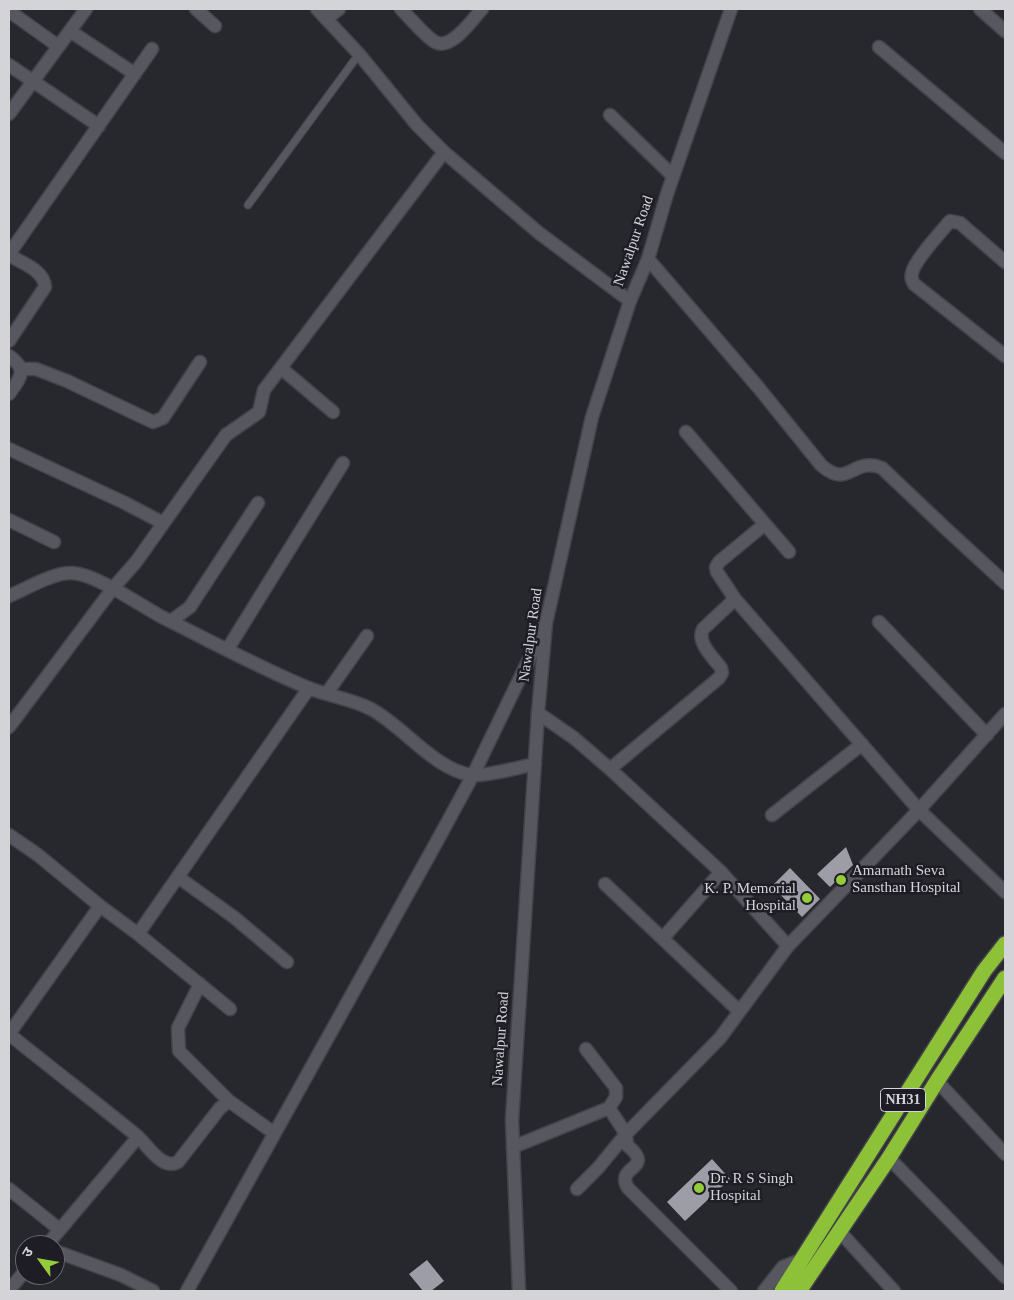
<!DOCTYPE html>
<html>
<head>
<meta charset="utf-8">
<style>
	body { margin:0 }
	#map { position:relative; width:1014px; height:1300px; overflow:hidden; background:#27272e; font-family:"Times New Roman","Noto Sans Devanagari",serif }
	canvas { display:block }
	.frame { position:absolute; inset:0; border:10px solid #d3d3d8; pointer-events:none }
	.north { position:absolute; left:15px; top:1235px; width:50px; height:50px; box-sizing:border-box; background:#1e1d25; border:1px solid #66666d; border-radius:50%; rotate:302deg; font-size:14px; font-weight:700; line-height:20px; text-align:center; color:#d3d3d8 }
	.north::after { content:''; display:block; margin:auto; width:18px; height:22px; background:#95cc3b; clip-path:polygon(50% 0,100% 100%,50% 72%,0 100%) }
</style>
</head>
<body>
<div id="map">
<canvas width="1014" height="1300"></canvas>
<div class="frame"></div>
<div class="north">उ</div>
</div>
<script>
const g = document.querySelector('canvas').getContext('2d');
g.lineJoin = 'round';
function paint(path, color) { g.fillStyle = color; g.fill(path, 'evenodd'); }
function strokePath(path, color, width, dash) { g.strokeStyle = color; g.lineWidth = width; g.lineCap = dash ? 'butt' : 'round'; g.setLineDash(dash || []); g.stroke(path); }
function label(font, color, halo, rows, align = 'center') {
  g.font = font + ' "Times New Roman",serif'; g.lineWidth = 5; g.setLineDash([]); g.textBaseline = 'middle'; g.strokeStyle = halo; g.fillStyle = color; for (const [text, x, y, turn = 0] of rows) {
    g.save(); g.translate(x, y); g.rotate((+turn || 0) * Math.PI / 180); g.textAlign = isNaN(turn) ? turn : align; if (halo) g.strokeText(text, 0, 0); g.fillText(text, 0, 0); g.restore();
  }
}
paint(new Path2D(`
	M846 847 853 865 830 887 817 874Z
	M790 868 820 899 802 917 772 886Z
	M712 1159 730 1179 685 1221 667 1202Z
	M427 1260 444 1281 431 1291H423L409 1274Z`), '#9d9da7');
const lane = new Path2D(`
	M248 205 359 54`);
const street = new Path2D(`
	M196 9 215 26
	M317 9 359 54 417 125 444 152 539 233 630 301
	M401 9C409 17 426 37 435 42 451 51 472 20 482 9
	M980 9 1005 31
	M9 11 58 46
	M326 19 339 9
	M70 31 135 74
	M879 47 1005 153
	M9 65 99 126
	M9 114 86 9
	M610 115 673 176
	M9 254 152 49
	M9 255C22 263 44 270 45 287L9 341
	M648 259 758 387 821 465C849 490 852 456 882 468L943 526 1005 583
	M1005 262 960 223 950 221C941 232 914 261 912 273 911 277 912 281 914 284L1005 356
	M9 356C29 370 20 378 9 394
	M281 368 333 412
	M21 369H36L67 381 153 422 163 418 200 362
	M686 432 789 552
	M9 449 125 503 163 523
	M9 520 54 542
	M765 524 719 562 716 567 717 572 735 599 919 810 1005 892
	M9 596C26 589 54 572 72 573 96 574 138 604 160 616 208 640 256 666 306 687 327 696 350 698 371 709 403 726 434 769 471 775 483 777 521 767 535 764
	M171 621 190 607 258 503
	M879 622 987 735
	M227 650 343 463
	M327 693 367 636
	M538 713 574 738 610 769 719 678 722 673 721 668C713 657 696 642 703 629L735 599
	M9 727 113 588 136 562 226 435 259 412 264 390 444 152
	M610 769 721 872 788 946 919 810 1005 714
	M772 815 862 744
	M9 835 38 855 100 906 138 934 230 1009
	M178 877 235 918 287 962
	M605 884 739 1011
	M138 934 309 688
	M663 938 721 872
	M200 984 178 1028 179 1051 229 1101
	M9 1034C51 1068 94 1101 136 1135 147 1144 162 1171 178 1162L220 1108 229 1101 274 1133
	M9 1034 100 906
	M937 1081 1005 1154
	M513 1147 609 1108
	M889 1158 1005 1277
	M9 1189 59 1229
	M577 1189 598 1168 626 1134 609 1108 616 1097V1088L586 1049
	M840 1232 894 1291
	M47 1245 138 1137
	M55 1251 121 1275 153 1291
	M9 1290 25 1271
	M187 1291 441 834 473 775 545 626
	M731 1291 628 1188C614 1165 657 1170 627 1145L626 1134 720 1038 788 946`);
const secondary = new Path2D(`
	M519 1291 512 1120 538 713 546 623 592 417 630 301 648 259 667 194 731 9
	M764 1291 783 1267 803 1259`);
const highway = new Path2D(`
	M782 1291 984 971 1005 944
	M799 1291 889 1158 937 1081 1005 978`);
strokePath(lane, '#434349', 9);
strokePath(street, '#434349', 15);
strokePath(secondary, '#434349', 15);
strokePath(highway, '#434349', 18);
strokePath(lane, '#57575f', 7);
strokePath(street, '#57575f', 12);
strokePath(secondary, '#57575f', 12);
strokePath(highway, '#8dc238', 15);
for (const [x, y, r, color] of [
	[841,880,6,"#95cc3b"],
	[807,898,6,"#95cc3b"],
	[699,1188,6,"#95cc3b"]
]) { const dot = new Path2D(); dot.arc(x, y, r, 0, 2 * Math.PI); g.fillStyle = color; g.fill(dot); strokePath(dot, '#1e1d25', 2); }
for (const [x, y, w] of [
	[903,1100,45]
]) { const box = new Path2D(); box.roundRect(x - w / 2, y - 11.5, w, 23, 4); g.fillStyle = '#1e1d25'; g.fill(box); strokePath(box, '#d3d3d8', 1); }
label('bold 14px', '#d3d3d8', null, [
	["NH31",903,1100]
]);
label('15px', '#d3d3d8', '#1e1d25', [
	["Nawalpur Road",634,241,-71],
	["Nawalpur Road",531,635,-82],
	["Nawalpur Road",501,1039,-86]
]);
label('15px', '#d3d3d8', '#1e1d25', [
	["Amarnath Seva",852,871],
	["Sansthan Hospital",852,888],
	["K. P. Memorial",796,889,"right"],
	["Hospital",796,906,"right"],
	["Dr. R S Singh",710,1179],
	["Hospital",710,1196]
], 'left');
</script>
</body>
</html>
